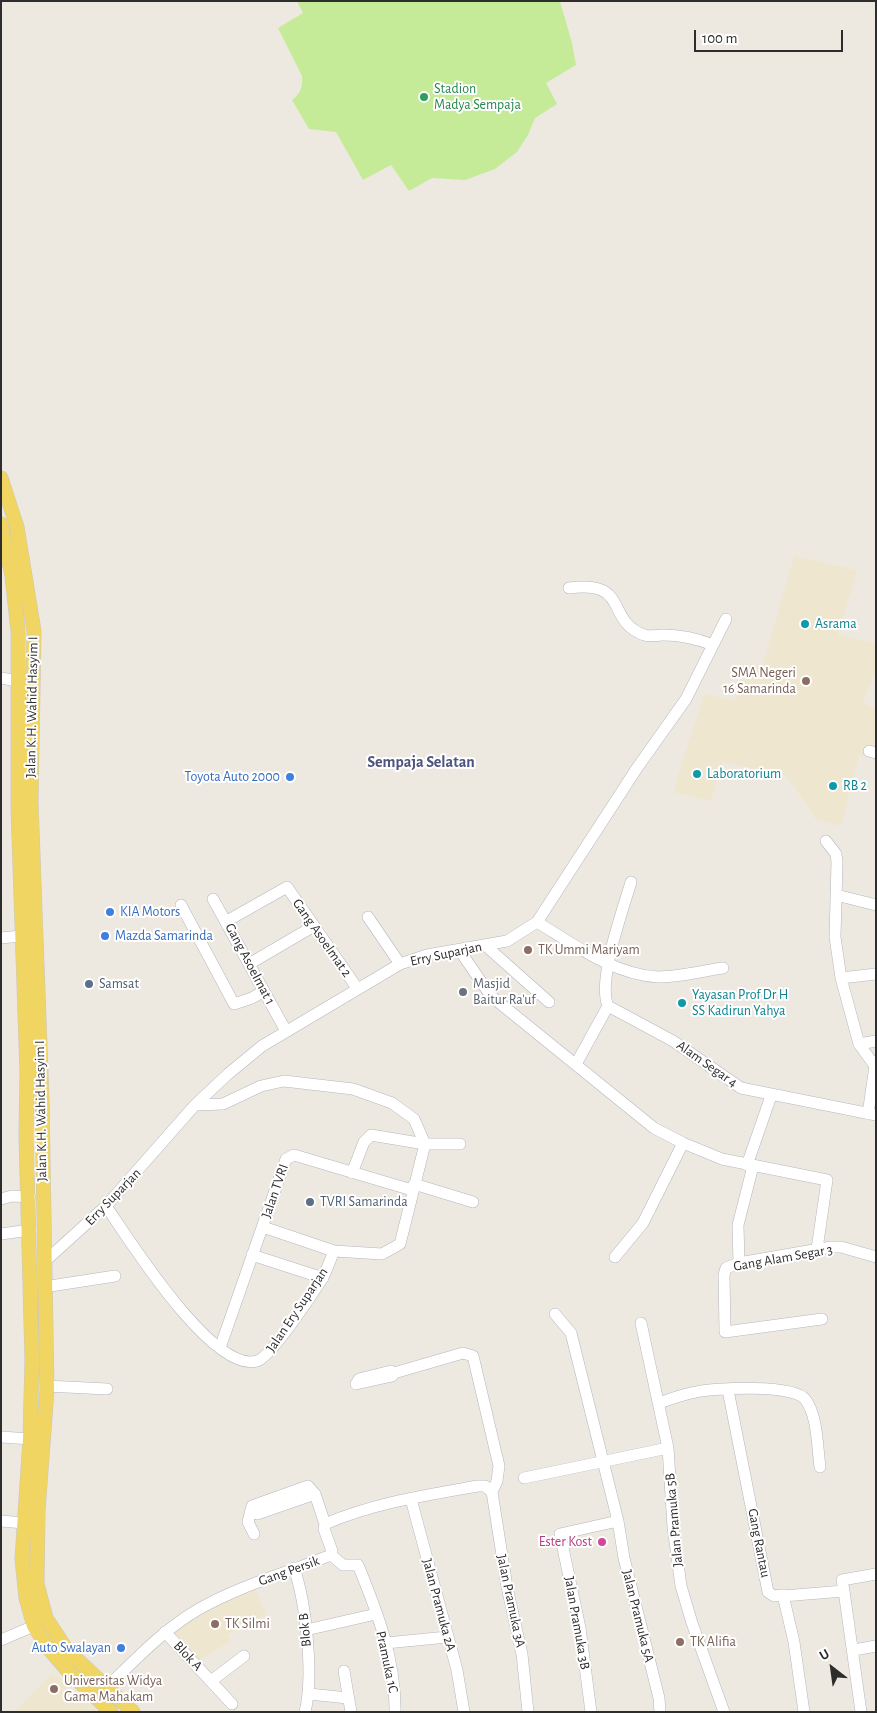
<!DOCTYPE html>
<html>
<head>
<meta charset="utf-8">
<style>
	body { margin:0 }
	#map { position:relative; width:877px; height:1713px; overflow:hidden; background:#eee9e0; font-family:"Alegreya Sans",sans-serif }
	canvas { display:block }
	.frame { position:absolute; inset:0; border:2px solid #2d2d2d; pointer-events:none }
	.north { position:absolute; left:807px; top:1643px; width:50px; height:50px; -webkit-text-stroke:4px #fff; paint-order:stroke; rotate:330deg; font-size:14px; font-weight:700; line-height:20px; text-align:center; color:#2d2d2d }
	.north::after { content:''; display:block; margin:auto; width:18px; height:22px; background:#2d2d2d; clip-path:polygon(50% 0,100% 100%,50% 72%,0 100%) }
	.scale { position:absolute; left:694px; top:30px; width:149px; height:22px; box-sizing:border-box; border:2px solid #2d2d2d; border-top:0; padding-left:6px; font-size:15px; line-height:18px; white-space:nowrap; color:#2d2d2d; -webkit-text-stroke:4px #fff; paint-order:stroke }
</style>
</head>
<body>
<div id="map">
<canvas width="877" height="1713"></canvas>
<div class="frame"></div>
<div class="north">U</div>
<div class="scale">100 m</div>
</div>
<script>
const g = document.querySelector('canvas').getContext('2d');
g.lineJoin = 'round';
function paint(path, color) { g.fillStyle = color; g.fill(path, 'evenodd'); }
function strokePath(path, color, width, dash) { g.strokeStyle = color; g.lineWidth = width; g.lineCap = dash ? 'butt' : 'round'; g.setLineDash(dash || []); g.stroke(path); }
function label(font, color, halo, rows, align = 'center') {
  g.font = font + ' "Alegreya Sans",sans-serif'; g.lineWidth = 4; g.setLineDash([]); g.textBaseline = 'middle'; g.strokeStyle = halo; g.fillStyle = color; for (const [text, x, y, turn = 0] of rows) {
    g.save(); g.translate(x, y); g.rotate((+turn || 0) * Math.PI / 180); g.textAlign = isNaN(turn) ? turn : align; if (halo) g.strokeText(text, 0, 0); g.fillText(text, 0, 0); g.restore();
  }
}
paint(new Path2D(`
	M794 556 857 570 838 635 876 643V668L863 703 876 708V759L859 755 841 826 814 818 811 810 786 776 722 762 711 801 673 792 704 694 735 701 748 663 762 668Z
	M254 1585 266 1615 228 1635 231 1641 196 1663 168 1633 198 1612Z
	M52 1673 99 1712H14Z`), '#efe6d0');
paint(new Path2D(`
	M297 1H560L572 43 576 65 546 83 557 104 535 118 528 135 517 152 495 169 465 180 432 178 409 191 391 165 363 180 336 132 309 129 292 100C300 94 303 87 302 76L278 28 303 13Z`), '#c5eb99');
const minor = new Path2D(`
	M569 588C631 580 604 620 644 635 650 637 657 635 663 635 680 635 698 639 713 645
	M1 678 18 681
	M869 751 876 753
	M826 841 836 854 837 862 835 937 841 978 859 1044 875 1066 868 1114
	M631 882C623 910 597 980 608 1006L673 1041 741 1088 876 1115
	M836 895 876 905
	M213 899 286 1031
	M181 905 234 1004 252 998 264 991
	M368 917 400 964
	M227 921 287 887 357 988
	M537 922C573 944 614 975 658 977 680 977 702 971 723 968
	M1 938 21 936
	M486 946 549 1002
	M460 951 491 996 654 1128 683 1143 722 1159 827 1180 817 1249
	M249 964 314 926
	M841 978 876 974
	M859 1044 876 1041
	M576 1064 608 1006
	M747 1165 771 1096
	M352 1173 364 1142 371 1135 425 1144H460
	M414 1184 473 1202
	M1 1199 12 1196 30 1197
	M106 1206C128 1238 213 1374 257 1361 270 1358 313 1293 322 1279 327 1270 330 1260 334 1251L382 1254 400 1244 425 1144 414 1119 392 1103 353 1089 284 1081 261 1086 223 1104 195 1105
	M263 1227 334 1251
	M1 1234 30 1230
	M252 1255 323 1278
	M615 1257 643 1223 683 1143
	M43 1263 106 1206 195 1105 228 1074 262 1046 400 964 427 955 507 941 537 922 637 768 686 699 726 619
	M739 1263 738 1225 753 1166
	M44 1287 115 1276
	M555 1314 571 1333 618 1521 624 1558 659 1698 660 1712
	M822 1319 725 1332 724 1275 726 1268 739 1263 831 1247H841L876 1257
	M641 1323 668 1448 673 1527 681 1586 692 1623 724 1712
	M220 1348 286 1159 294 1155 412 1190
	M394 1373 392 1376 356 1384 359 1379 391 1371 394 1373 463 1353 473 1356 499 1466 497 1481 492 1492
	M46 1386 107 1389
	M728 1390 768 1592 774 1596 783 1595 794 1642 804 1712
	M659 1403C671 1399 683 1394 696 1392 714 1388 794 1384 805 1399 818 1416 817 1446 820 1467
	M1 1437 30 1439
	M524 1478 668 1448
	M492 1492 507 1587 522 1654 528 1712
	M411 1499 457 1670 464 1712
	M252 1512 257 1514 315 1494
	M1 1521 24 1523
	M254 1534 248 1522 252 1506 308 1486 315 1494 325 1524
	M331 1555 343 1565H358C377 1611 396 1661 395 1712
	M294 1568C306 1603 314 1675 305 1712
	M844 1591 842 1580 876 1574
	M783 1596 844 1591 861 1712
	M306 1630 376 1614
	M165 1632 232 1704
	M1 1640 34 1626
	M386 1643 447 1637
	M854 1650 876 1646
	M344 1671 351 1712
	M211 1681 244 1656
	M106 1688C135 1660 164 1629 199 1609 241 1585 287 1573 331 1555L332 1551 324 1529 325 1524C373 1503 427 1495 478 1486H485L492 1492
	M309 1694 348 1698
	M591 1712 580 1628 560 1534 618 1521`);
const major = new Path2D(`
	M1 478 17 527 34 631 31 802 42 1101 47 1390 38 1511 37 1584 46 1618 67 1650 133 1712
	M1 524 12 576 18 631V809L27 1073 26 1135 32 1360 30 1439 22 1559 26 1598 34 1626 49 1649 69 1672 111 1712`);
strokePath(minor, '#b3b6c0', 12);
strokePath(major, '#c8c8c8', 15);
strokePath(minor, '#fff', 11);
strokePath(major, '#f1d563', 14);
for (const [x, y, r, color] of [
	[424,97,5,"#2e9e5b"],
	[805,624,5,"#0f9aa8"],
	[806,681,5,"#8d6e63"],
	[697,774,5,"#0f9aa8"],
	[290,777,5,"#3f7fe0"],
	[833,786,5,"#0f9aa8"],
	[110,912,5,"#3f7fe0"],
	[105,936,5,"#3f7fe0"],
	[528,950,5,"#8d6e63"],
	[89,984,5,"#5c6f8a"],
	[463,992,5,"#6b7280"],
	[682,1003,5,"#0f9aa8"],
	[310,1202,5,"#5c6f8a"],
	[602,1542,5,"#d1479c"],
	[215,1624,5,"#8d6e63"],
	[680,1642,5,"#8d6e63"],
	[121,1648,5,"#3f7fe0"],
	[54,1689,5,"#8d6e63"]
]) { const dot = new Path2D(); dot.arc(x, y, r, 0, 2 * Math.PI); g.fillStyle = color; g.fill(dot); strokePath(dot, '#fff', 2); }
label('14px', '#27864d', '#fff', [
	["Stadion",434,89],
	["Madya Sempaja",434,105]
], 'left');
label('14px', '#0d838f', '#fff', [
	["Asrama",815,624],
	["Laboratorium",707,774],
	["RB 2",843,786],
	["Yayasan Prof Dr H",692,995],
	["SS Kadirun Yahya",692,1011]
], 'left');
label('14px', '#785e54', '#fff', [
	["SMA Negeri",796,673,"right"],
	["16 Samarinda",796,689,"right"],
	["TK Ummi Mariyam",538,950],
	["TK Silmi",225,1624],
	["TK Alifia",690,1642],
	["Universitas Widya",64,1681],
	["Gama Mahakam",64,1697]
], 'left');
label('14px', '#2d2d2d', '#fff', [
	["Jalan K.H. Wahid Hasyim I",32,707,-89],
	["Gang Asoelmat 2",322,938,55],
	["Erry Suparjan",446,954,-12],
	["Gang Asoelmat 1",250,964,62],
	["Alam Segar 4",707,1064,35],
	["Jalan K.H. Wahid Hasyim I",41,1111,-91],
	["Jalan TVRI",275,1191,-71],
	["Erry Suparjan",113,1197,-46],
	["Gang Alam Segar 3",783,1258,-10],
	["Jalan Ery Suparjan",297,1310,-56],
	["Jalan Pramuka 5B",674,1520,-95],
	["Gang Rantau",759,1543,79],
	["Gang Persik",289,1571,-20],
	["Jalan Pramuka 3A",511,1601,78],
	["Jalan Pramuka 2A",439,1605,75],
	["Jalan Pramuka 5A",638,1616,76],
	["Jalan Pramuka 3B",577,1623,80],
	["Blok B",305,1630,-95],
	["Blok A",188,1656,47],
	["Pramuka 1C",387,1662,78]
]);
label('14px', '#366cbe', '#fff', [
	["Toyota Auto 2000",280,777],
	["KIA Motors",120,912,"left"],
	["Mazda Samarinda",115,936,"left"],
	["Auto Swalayan",111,1648]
], 'right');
label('14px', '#4e5e75', '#fff', [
	["Samsat",99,984],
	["TVRI Samarinda",320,1202]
], 'left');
label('14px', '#5b616d', '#fff', [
	["Masjid",473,984],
	["Baitur Ra'uf",473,1000]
], 'left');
label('14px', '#b23c85', '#fff', [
	["Ester Kost",592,1542]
], 'right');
label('bold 16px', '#4d547f', '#fff', [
	["Sempaja Selatan",421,762]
]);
</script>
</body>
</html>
